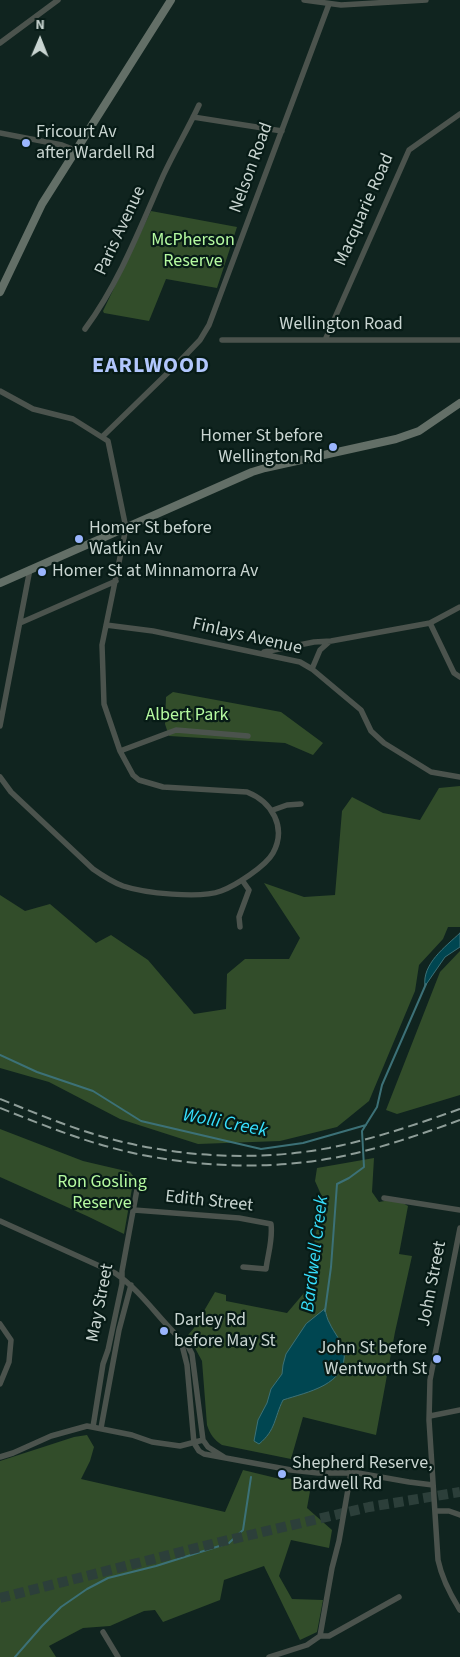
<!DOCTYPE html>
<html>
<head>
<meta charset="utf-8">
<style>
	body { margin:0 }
	#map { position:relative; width:460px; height:1657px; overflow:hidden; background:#10241f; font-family:"Source Sans 3",sans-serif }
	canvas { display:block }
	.north { position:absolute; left:15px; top:15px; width:50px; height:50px; -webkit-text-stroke:4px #071b16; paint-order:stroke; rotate:1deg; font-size:14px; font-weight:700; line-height:20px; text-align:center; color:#c9d5d1 }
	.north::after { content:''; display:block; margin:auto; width:18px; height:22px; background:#c9d5d1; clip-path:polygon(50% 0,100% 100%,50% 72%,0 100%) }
</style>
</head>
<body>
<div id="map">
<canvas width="460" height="1657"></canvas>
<div class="north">N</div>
</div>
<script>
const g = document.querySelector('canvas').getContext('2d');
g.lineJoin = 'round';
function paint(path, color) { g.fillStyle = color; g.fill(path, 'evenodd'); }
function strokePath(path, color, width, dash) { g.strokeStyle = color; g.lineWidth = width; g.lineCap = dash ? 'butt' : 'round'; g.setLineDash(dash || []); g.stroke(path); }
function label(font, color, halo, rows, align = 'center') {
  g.font = font + ' "Source Sans 3",sans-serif'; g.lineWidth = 4.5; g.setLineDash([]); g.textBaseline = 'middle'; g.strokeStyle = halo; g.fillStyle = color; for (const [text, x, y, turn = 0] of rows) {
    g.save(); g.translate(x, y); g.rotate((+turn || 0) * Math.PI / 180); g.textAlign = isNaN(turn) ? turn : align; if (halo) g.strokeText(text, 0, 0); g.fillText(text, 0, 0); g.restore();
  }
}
paint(new Path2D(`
	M151 211 237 227 217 288 166 279 149 321 104 313 103 311Z
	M173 692 281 712 323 743 313 755 285 743 169 736 165 724 166 697Z
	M460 786V927H448L443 939 419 965 415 991 369 1101 337 1127 280 1141 198 1144 120 1119 49 1082 0 1068V895L25 911 50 904 96 943 111 935 148 960 194 1014 226 1009 227 974 245 959H289L300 938 264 883 304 897 335 895 342 811 352 797 383 813 420 820 439 788Z
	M460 951V1095L397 1114 386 1110 440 972Z
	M0 1129 83 1161 130 1172 134 1177 124 1234 87 1216 0 1177Z
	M374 1158 372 1192 379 1202C389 1200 399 1200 408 1206L399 1254 412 1256 395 1332 376 1435 303 1417 291 1459 222 1445C214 1440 210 1434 207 1425L202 1361 188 1335 194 1328 215 1292 226 1295V1301L287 1313 304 1293 323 1199 315 1181 317 1168Z
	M87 1435 94 1447 90 1461 81 1479 225 1512 243 1470 276 1478 312 1480 307 1508 332 1530 329 1548 291 1540 279 1576 292 1599 323 1600 317 1632 300 1640 264 1566 224 1580 220 1600 163 1622 155 1610 144 1611 110 1626 83 1628 49 1646 56 1657H0V1461L74 1437Z`), '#324d2a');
const water = new Path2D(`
	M460 933V947L445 957 425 986C422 964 445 947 460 933Z
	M325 1309C326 1314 327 1319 330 1324 333 1331 344 1345 344 1351 348 1385 307 1392 283 1400 274 1418 276 1430 259 1444L254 1441 258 1420 267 1403 271 1389 282 1374 283 1365 286 1354 306 1324Z`);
paint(water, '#004651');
strokePath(water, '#3c7177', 1);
strokePath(new Path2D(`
	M0 1055 37 1072 93 1091 141 1121 261 1149 303 1143 366 1125
	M325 1311 331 1267 337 1184 349 1178 364 1167 362 1131 377 1107 382 1085 426 984
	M15 1657 42 1626 61 1607 87 1589 108 1578 156 1566 229 1543 243 1530 251 1477`), '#3c7177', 2);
strokePath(new Path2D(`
	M0 1598 220 1542 369 1507 460 1492`), '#2c3f3a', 10, [10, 5]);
strokePath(new Path2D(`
	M304 0 341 5 426 0
	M0 43 58 0
	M193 117 282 131
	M0 133 62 145 75 150
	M85 329C119 283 140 228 163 176 174 152 188 129 199 105
	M222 340H460
	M325 340 409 150 460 114
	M0 391 33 409 73 419 108 441 126 528 102 645 104 704 120 751 133 775 139 780 163 787 247 792C272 802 287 827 273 853 266 866 235 886 221 891 200 899 144 893 123 886 112 882 103 876 93 869L11 792 0 777
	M102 437 178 363 200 340 209 325 329 4
	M20 623 116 581
	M430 623 454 673 460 677
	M106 625 153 631 300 662 312 669 361 710 371 731 384 743 431 772 460 777
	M264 652 314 642 331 641 430 623 460 607
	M312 669 320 650 329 642
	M0 726 30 569
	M120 751 176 730 248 736
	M273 810 287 805 301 804
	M240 927 239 917 249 890 242 880
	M384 1198 460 1210
	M134 1210 239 1218 271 1224C273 1240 268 1253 266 1269L243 1267
	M0 1221 115 1273C144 1293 162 1324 188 1346L192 1354 203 1440 208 1447 224 1457
	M460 1228 430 1380 429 1420 438 1560C442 1579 450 1594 460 1610
	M0 1324 11 1340 9 1362 0 1384
	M181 1341 187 1365 194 1443 199 1451 204 1454 291 1470 318 1473H358L409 1482 433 1485
	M430 1416 460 1410
	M93 1427 103 1364 108 1350 122 1284V1271L138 1184
	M101 1428 119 1330 131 1285
	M0 1457 13 1453 51 1436 87 1426 132 1435 152 1442 180 1446 203 1440
	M435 1511H449L460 1515
	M103 1632 118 1657
	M320 1636 332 1568 339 1541 351 1472
	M269 1657 307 1645 320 1636H329L399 1597`), '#4b534d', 5.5);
strokePath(new Path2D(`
	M0 292 42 204 171 0
	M0 583 252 472 265 468 396 439 419 431 460 403`), '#636f67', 8);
strokePath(new Path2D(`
	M0 1099C33 1112 66 1126 100 1136 173 1157 254 1162 329 1148 374 1139 417 1124 460 1109
	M0 1108C43 1125 87 1143 133 1153 198 1167 267 1170 333 1158 376 1150 419 1135 460 1120`), '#8e9d98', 2, [10, 5]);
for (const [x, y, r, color] of [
	[26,143,5,"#9ab5fd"],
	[333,447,5,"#9ab5fd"],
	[79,539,5,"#9ab5fd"],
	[42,572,5,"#9ab5fd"],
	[164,1331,5,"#9ab5fd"],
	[437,1359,5,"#9ab5fd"],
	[282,1474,5,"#9ab5fd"]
]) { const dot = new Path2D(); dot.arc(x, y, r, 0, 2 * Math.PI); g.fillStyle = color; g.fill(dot); strokePath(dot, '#071b16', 2); }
label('18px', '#c9d5d1', '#071b16', [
	["Fricourt Av",36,133],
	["after Wardell Rd",36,154],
	["Homer St before",323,437,"right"],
	["Wellington Rd",323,458,"right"],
	["Homer St before",89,529],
	["Watkin Av",89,550],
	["Homer St at Minnamorra Av",52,572],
	["Darley Rd",174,1321],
	["before May St",174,1342],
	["John St before",427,1349,"right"],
	["Wentworth St",427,1370,"right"],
	["Shepherd Reserve,",292,1464],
	["Bardwell Rd",292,1485]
], 'left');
label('18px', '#c9d5d1', '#071b16', [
	["Nelson Road",252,168,-70],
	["Macquarie Road",365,210,-66],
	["Paris Avenue",121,231,-65],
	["Wellington Road",341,325],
	["Finlays Avenue",247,637,13],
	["Edith Street",209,1202,6],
	["John Street",433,1284,-79],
	["May Street",101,1303,-79]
]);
label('18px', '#b5faa0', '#071b16', [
	["McPherson",193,241],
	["Reserve",193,262],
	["Albert Park",187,716],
	["Ron Gosling",102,1183],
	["Reserve",102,1204]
]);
label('italic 19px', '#36dffd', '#071b16', [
	["Wolli Creek",225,1124,11],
	["Bardwell Creek",316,1254,-83]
]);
g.letterSpacing = '1px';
label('bold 22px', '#b2c7fd', '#071b16', [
	["EARLWOOD",151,367]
]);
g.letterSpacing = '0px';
</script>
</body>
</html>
